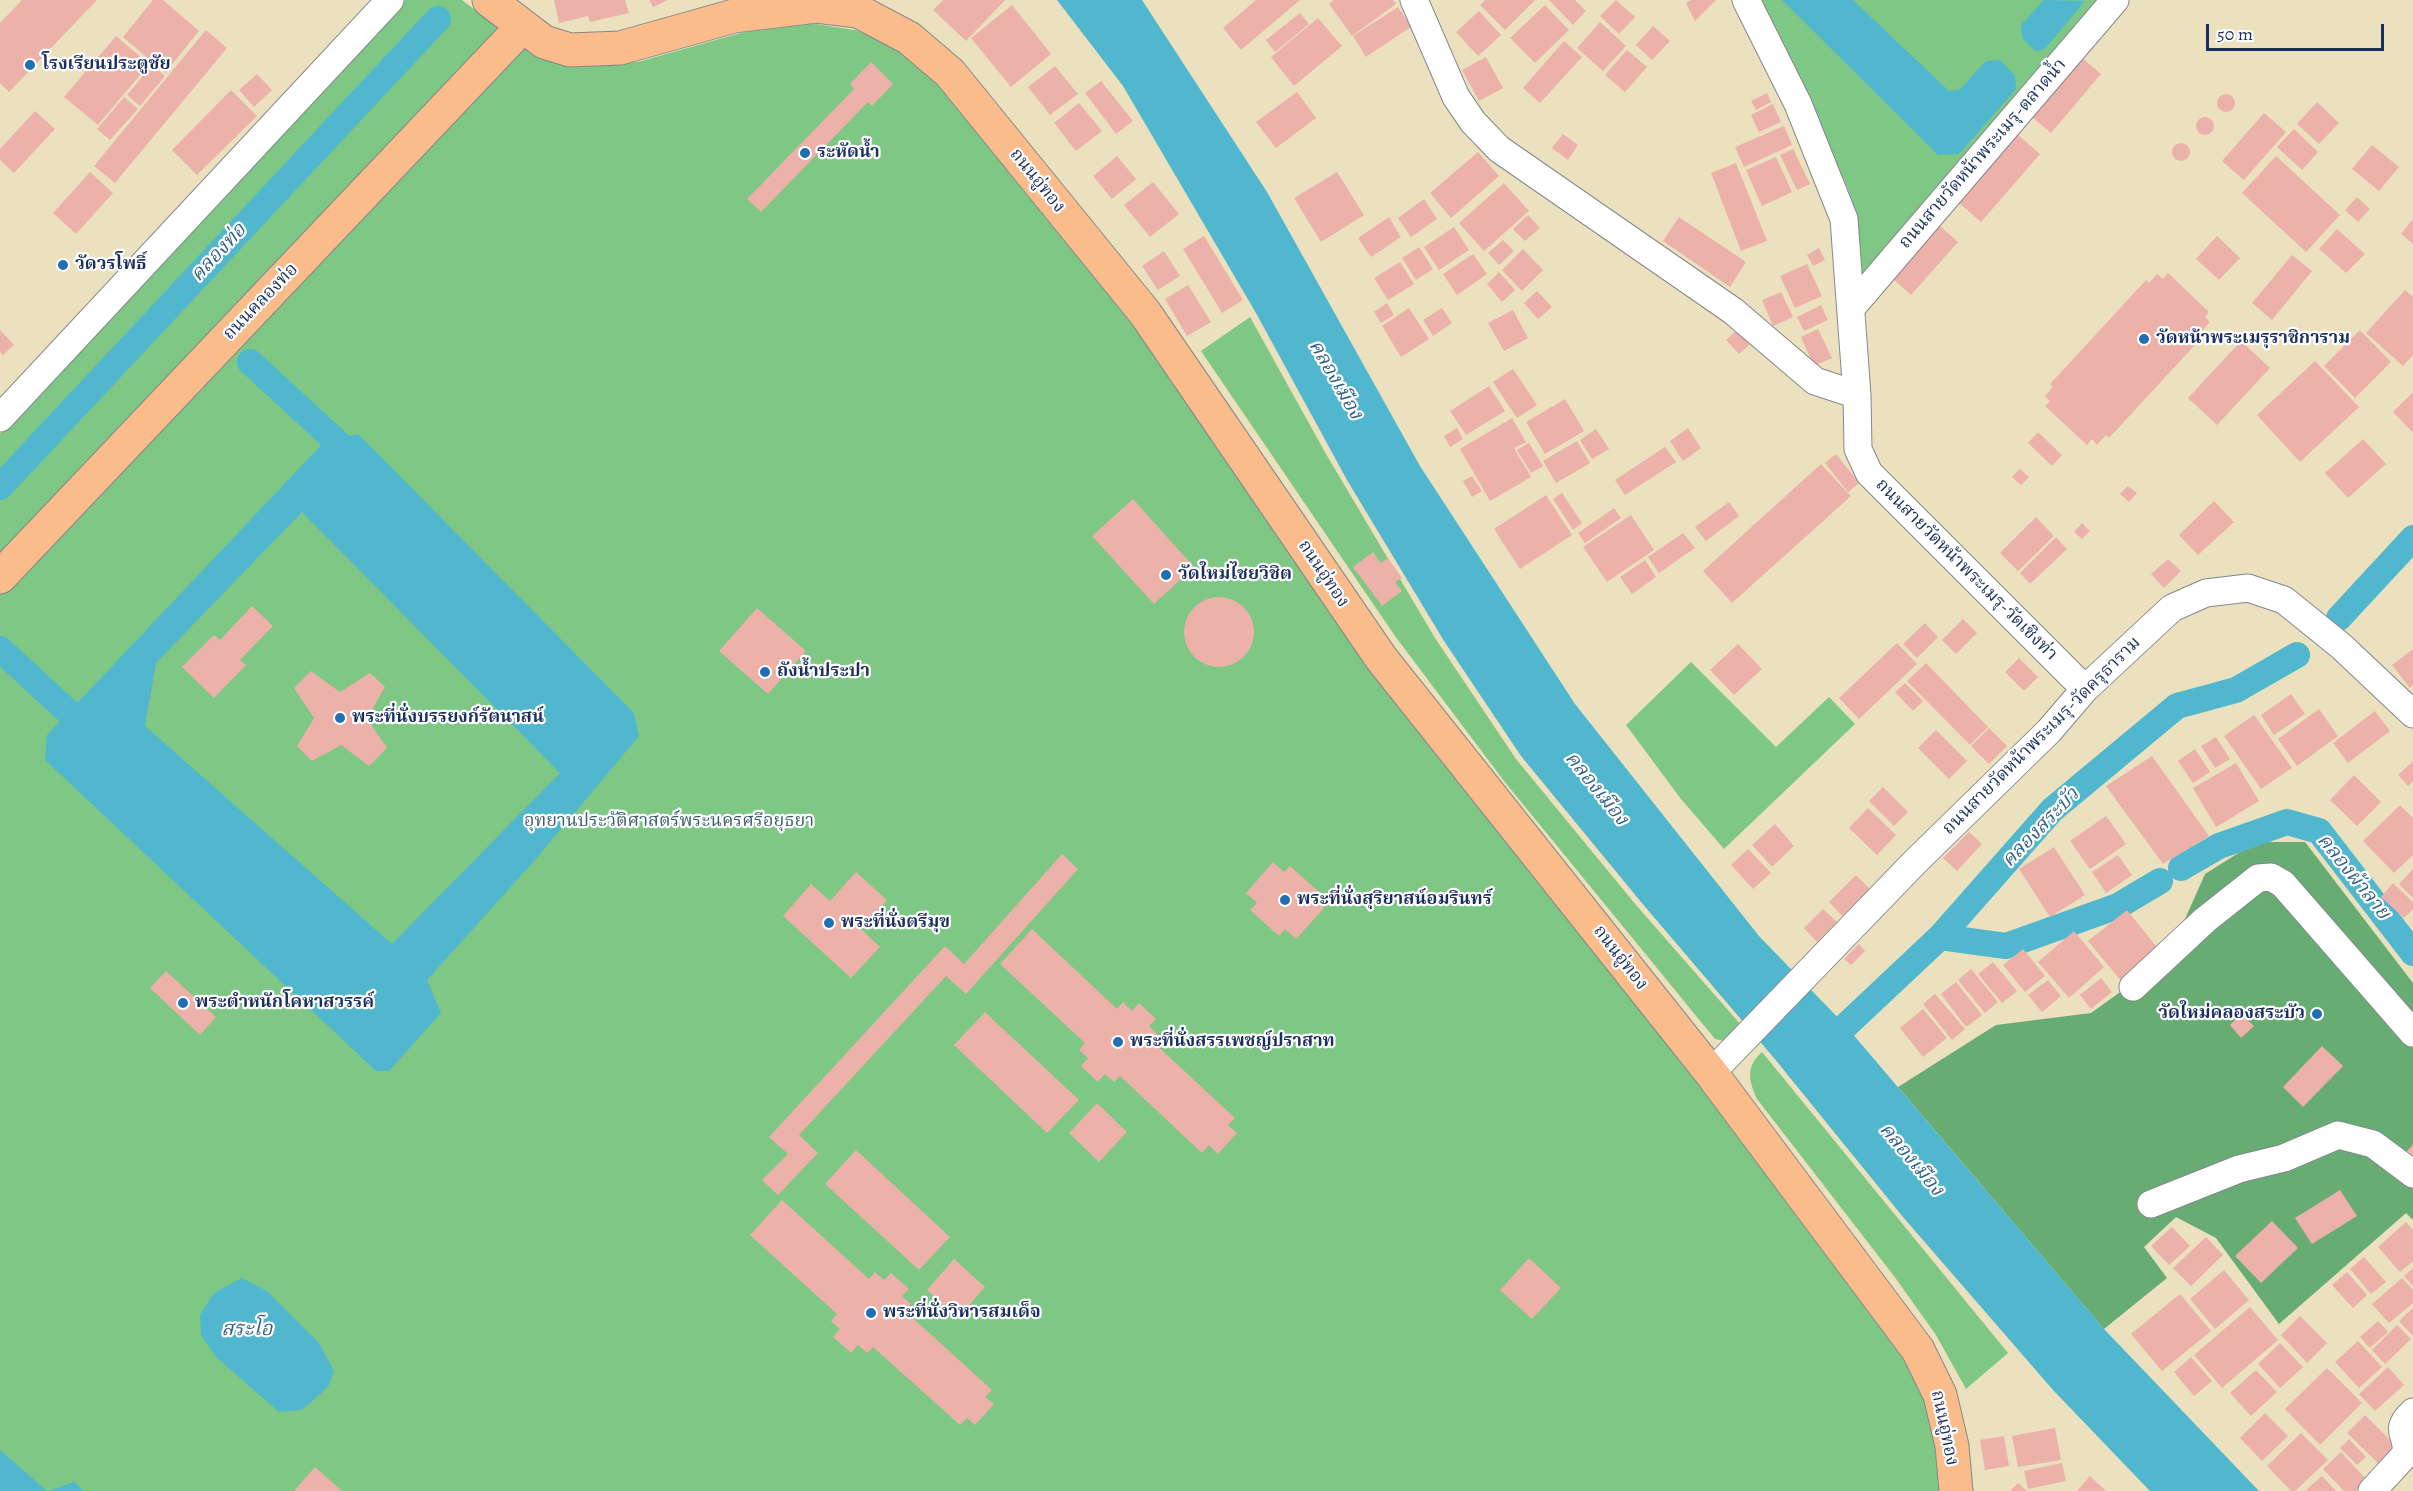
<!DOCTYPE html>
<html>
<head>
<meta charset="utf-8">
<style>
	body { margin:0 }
	#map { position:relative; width:2413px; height:1491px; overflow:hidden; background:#ebe1bf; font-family:Alegreya,serif }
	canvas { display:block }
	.scale { position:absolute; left:2206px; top:24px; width:178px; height:27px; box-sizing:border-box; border:3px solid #1b2f5e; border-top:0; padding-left:8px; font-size:18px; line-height:21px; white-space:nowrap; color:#1b2f5e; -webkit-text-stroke:4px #fff; paint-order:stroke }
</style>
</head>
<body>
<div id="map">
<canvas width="2413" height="1491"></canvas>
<div class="scale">50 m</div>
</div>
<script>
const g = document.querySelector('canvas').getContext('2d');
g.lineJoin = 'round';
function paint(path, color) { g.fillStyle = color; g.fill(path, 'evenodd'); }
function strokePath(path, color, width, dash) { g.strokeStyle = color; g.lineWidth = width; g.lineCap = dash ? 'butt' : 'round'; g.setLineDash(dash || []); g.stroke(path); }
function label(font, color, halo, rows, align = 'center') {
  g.font = font + ' Alegreya,"Noto Serif Thai",serif'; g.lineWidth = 4.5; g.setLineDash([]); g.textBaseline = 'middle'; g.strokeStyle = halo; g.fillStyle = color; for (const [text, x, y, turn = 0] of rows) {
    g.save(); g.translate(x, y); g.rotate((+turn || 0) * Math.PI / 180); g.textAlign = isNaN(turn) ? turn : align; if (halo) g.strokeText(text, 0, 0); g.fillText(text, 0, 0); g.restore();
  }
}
paint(new Path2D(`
	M405 0H462L538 58 577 63 638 62 762 27 809 23 855 30 898 47 942 83 1136 321 1901 1343 1931 1417 1944 1491H0V434Z
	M1761 0H2101L1863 284 1856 224 1848 189 1791 61Z
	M1250 317 1326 454 1435 638 1516 759 1636 905 1741 1025 1724 1041 1715 1039 1504 781 1395 636 1201 351Z
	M1691 662 1776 747 1829 697 1855 724 1724 849 1681 799 1626 725Z
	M1762 1052 2008 1353 1966 1389 1936 1335 1894 1276 1757 1099C1749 1081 1745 1067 1762 1052Z`), '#7fc784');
paint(new Path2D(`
	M2256 842H2305L2413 983V1220L2406 1213 2279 1324 2216 1238 2176 1217 2144 1247 2167 1278 2104 1329 1898 1087 1996 1025 2091 1013 2133 983 2177 937 2205 874Z`), '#67ac72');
paint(new Path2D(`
	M1057 0H1142L1267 192 1420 466 1575 704 1759 936 1845 1025 2104 1329 2259 1491H2150L2053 1390 1903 1217 1774 1058 1641 902 1521 756 1444 641 1347 480 1256 313 1123 86Z
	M1782 0H1853L1949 91 1959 90 1986 61 2000 60 2015 76 2016 89 1959 154 1938 155Z
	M2044 0 2085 1 2045 49 2035 51 2022 38 2021 25Z
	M358 434 634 713 639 736 535 860 427 980 441 1013 389 1071H376L45 760 47 735 323 443ZM302 512 560 773 392 944 145 726 156 663Z
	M242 1278 267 1291 319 1343 334 1371 328 1387 302 1410 279 1412 216 1357 201 1335 200 1315 214 1293Z
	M0 1450 47 1491H0Z
	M74 1482 84 1491H49Z`), '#50b7ce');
strokePath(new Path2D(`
	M250 362 350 454
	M0 487 438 19
	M2339 618 2413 538
	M0 649 89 731
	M2181 868 2219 846 2287 822 2319 831 2413 953
	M1940 937 2006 946 2118 906 2160 881
	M1821 1049 1940 937 2052 810 2177 706 2236 690 2297 655`), '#50b7ce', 26);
paint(new Path2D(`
	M22 0H97L9 92 0 83V23Z
	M153 0H163L199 31 165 73 123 37Z
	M554 0H625L629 13 590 22 588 16 559 23Z
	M649 0H668L653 7Z
	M943 0H1005L966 41 933 10Z
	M1256 0H1300L1241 50 1223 28Z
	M1334 0H1393L1396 4 1352 36 1329 4Z
	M1485 0H1535L1505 30 1480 5Z
	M1549 0H1575L1586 11 1573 25Z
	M1616 0 1635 17 1619 34 1600 16Z
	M1691 0H1716L1695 21 1686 3Z
	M1012 5 1051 54 1011 87 971 38Z
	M1545 5 1569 30 1535 63 1510 38Z
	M1398 7 1411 27 1366 57 1353 36Z
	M1479 11 1501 35 1478 56 1456 32Z
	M1300 13 1309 24 1275 52 1266 40Z
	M1318 18 1342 46 1294 86 1271 57Z
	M1600 22 1626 46 1603 71 1577 48Z
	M1653 26 1670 41 1652 60 1636 45Z
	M206 30 227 48 115 183 94 166Z
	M116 36 149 64 98 125 64 97Z
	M1564 41 1582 57 1540 103 1523 88Z
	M1627 50 1647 67 1625 92 1605 75Z
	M1486 57 1503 88 1479 101 1462 70Z
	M2081 57 2101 74 2051 133 2032 117Z
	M871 62 893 84 872 106 868 102 761 212 747 199 854 89 850 84Z
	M152 65 165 76 140 106 127 95Z
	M1055 66 1078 94 1050 115 1028 87Z
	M257 74 272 90 254 107 239 90Z
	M1101 81 1133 121 1116 134 1085 93Z
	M231 90 257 116 197 175 172 150Z
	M1297 92 1316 118 1276 148 1256 122Z
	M1767 93 1771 102 1756 110 1751 101Z
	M2217 103a9 9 0 1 1 18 0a9 9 0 1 1-18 0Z
	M124 97 138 109 110 140 97 129Z
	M2317 102 2339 123 2319 144 2297 124Z
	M1079 103 1102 131 1076 151 1054 123Z
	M1773 104 1781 122 1759 132 1751 115Z
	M35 111 55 129 14 173 0 160V149Z
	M2264 113 2286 132 2244 180 2222 161Z
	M2196 126a9 9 0 1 1 18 0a9 9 0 1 1-18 0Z
	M1784 126 1792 145 1744 167 1735 147Z
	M2294 129 2318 152 2302 170 2277 147Z
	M1563 134 1578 145 1568 160 1552 148Z
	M2017 134 2040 154 1981 222 1958 202Z
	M2172 152a9 9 0 1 1 18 0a9 9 0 1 1-18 0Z
	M2372 145 2399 167 2379 191 2352 169Z
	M1793 149 1810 184 1797 190 1780 155Z
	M1478 152 1499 176 1451 218 1430 193Z
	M1117 156 1136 179 1112 199 1093 176Z
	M2276 156 2340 215 2306 252 2242 193Z
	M1776 157 1792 192 1762 206 1746 170Z
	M1736 163 1767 241 1741 251 1711 173Z
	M90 172 113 193 76 234 53 213Z
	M1337 172 1364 215 1321 242 1294 198Z
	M1153 182 1179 214 1150 237 1124 205Z
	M1504 183 1529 211 1484 251 1459 223Z
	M2357 197 2370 209 2358 222 2345 210Z
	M1424 199 1437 219 1411 237 1398 218Z
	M1528 215 1540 228 1525 241 1513 229Z
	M1389 217 1401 237 1371 257 1358 238Z
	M1679 217 1746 262 1730 287 1663 241Z
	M2413 219V244L2401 234Z
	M1939 225 1958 242 1911 295 1892 278Z
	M1454 227 1469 250 1439 270 1424 247Z
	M2337 229 2365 254 2346 273 2319 249Z
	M1204 236 1243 300 1222 313 1183 249Z
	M2217 236 2240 258 2219 280 2196 259Z
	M1503 240 1514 251 1499 265 1488 253Z
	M1419 247 1433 269 1416 280 1402 258Z
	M1819 248 1825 260 1813 266 1807 255Z
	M1523 249 1543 270 1522 291 1502 270Z
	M1164 251 1180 276 1158 290 1142 266Z
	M1473 254 1487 274 1457 295 1443 274Z
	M2292 255 2312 271 2272 320 2252 303Z
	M1400 262 1414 284 1388 300 1374 278Z
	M1807 264 1822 296 1795 308 1780 276Z
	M1499 272 1515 290 1502 302 1487 284Z
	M2168 273 2209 312 2205 317 2210 322 2202 331 2205 334 2109 438 2106 435 2097 445 2092 439 2087 445 2045 406 2050 401 2045 396 2053 387 2050 384 2146 280 2149 283 2157 274 2163 279Z
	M1188 285 1211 322 1187 336 1165 299Z
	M2405 290 2413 297V355L2403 366 2366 333Z
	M1537 291 1552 307 1538 319 1524 303Z
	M1781 292 1793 317 1773 326 1762 300Z
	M1387 303 1394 315 1381 323 1374 312Z
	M1821 305 1828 320 1804 331 1797 317Z
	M1409 308 1429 339 1401 357 1382 326Z
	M1442 308 1452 323 1433 336 1423 320Z
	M1513 310 1528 338 1504 351 1488 323Z
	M1818 329 1832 358 1814 366 1801 337Z
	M0 330 14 345 3 355 0 352Z
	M1737 330 1750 344 1739 354 1726 340Z
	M2360 330 2391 362 2355 398 2324 366Z
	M2241 341 2270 368 2217 425 2188 398Z
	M2315 361 2359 407 2300 462 2257 415Z
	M1513 369 1537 405 1517 418 1493 382Z
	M1489 386 1505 411 1466 435 1450 411Z
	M2413 392V433L2393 412Z
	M1565 399 1584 431 1545 454 1526 422Z
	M1512 418 1526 442 1514 448 1531 477 1490 501 1460 449Z
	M1457 428 1463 439 1450 447 1444 436Z
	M1688 428 1701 448 1683 461 1670 441Z
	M1596 429 1609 449 1592 459 1580 440Z
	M2038 432 2062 455 2052 466 2028 443Z
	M2363 439 2386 464 2348 498 2325 473Z
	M1577 441 1590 463 1556 483 1543 461Z
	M1529 443 1543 466 1531 473 1517 450Z
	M1665 447 1676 462 1625 495 1615 480Z
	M1836 454 1859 483 1848 492 1825 463Z
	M1821 464 1851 496 1732 603 1703 571Z
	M2020 469 2029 477 2021 485 2012 477Z
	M1472 476 1482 491 1472 497 1463 481Z
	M2128 486 2137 493 2129 502 2120 494Z
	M1562 493 1582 523 1573 530 1553 499Z
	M1546 495 1572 535 1520 569 1494 529Z
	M1133 499 1194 567 1154 604 1092 536Z
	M2214 501 2234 522 2198 555 2179 535Z
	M1729 502 1739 516 1706 541 1695 527Z
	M1614 508 1621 518 1585 543 1578 533Z
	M1631 515 1654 550 1607 582 1583 547Z
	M2036 517 2054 536 2018 571 2000 553Z
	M2082 523 2090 531 2082 539 2074 532Z
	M1683 533 1695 548 1659 573 1648 557Z
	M2056 537 2067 549 2030 584 2020 573Z
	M1373 552 1381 563 1388 558 1402 578 1395 582 1402 591 1382 606 1353 567Z
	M2168 559 2181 571 2164 588 2151 574Z
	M1645 560 1656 577 1632 594 1620 577Z
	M1184 632a35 35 0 1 1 70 0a35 35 0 1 1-70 0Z
	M252 606 273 626 240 660 246 665 214 698 182 667 214 635 220 640Z
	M757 608 806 651 768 694 719 651Z
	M1963 619 1977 633 1956 654 1942 640Z
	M1925 623 1938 637 1917 658 1903 644Z
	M1897 643 1917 664 1859 719 1839 698Z
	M1738 644 1762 669 1734 695 1710 670Z
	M2413 649V685L2410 688 2392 665Z
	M2019 658 2038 677 2024 691 2005 672Z
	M1926 663 1988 727 1970 745 1907 681Z
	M311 671 340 692 370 673 385 687 367 719 387 748 369 766 341 745 312 761 297 746 314 718 294 688Z
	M1905 683 1923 701 1913 711 1895 692Z
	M2291 694 2305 714 2274 735 2261 715Z
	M2319 709 2338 736 2297 766 2278 739Z
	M2375 711 2390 731 2348 763 2333 743Z
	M2254 715 2292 768 2261 789 2224 736Z
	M1989 728 2007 746 1989 764 1971 746Z
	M1936 730 1967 761 1949 779 1918 748Z
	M2216 737 2230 759 2215 768 2201 746Z
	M2195 749 2210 772 2193 783 2178 761Z
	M2152 756 2209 836 2163 864 2106 786Z
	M2413 761V781L2408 786 2398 775Z
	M2236 763 2259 801 2216 827 2193 788Z
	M2354 775 2381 802 2357 826 2330 800Z
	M1883 787 1908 812 1894 826 1869 801Z
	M2400 805 2413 818V855L2394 873 2363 841Z
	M1868 808 1896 835 1877 855 1849 828Z
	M2106 816 2126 844 2090 869 2070 841Z
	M1775 824 1794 846 1772 867 1752 845Z
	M1969 832 1982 844 1957 871 1943 858Z
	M2054 847 2085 895 2050 917 2019 869Z
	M1748 849 1771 873 1753 889 1731 865Z
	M1062 854 1078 869 966 994 946 976 799 1135 818 1153 778 1195 762 1180 788 1154 769 1137 945 946 964 964Z
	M2118 855 2132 875 2106 893 2092 872Z
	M1273 862 1284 872 1290 866 1319 892 1313 898 1324 908 1296 939 1285 929 1279 936 1250 910 1257 903 1246 893Z
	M2413 869V898L2399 884Z
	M856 872 887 900 861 929 880 947 851 978 783 916 811 884 830 901Z
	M1856 875 1870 889 1842 916 1829 902Z
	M2393 883 2413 902V909L2404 918 2381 897Z
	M1823 909 1837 922 1817 942 1804 928Z
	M2127 910 2160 951 2122 982 2088 941Z
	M1032 929 1117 1009 1123 1002 1132 1011 1139 1003 1156 1019 1149 1026 1158 1035 1152 1041 1235 1118 1228 1125 1237 1133 1218 1154 1209 1145 1202 1153 1120 1076 1114 1082 1105 1074 1098 1082 1081 1066 1088 1058 1079 1050 1085 1043 1000 964Z
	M2074 931 2104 967 2069 998 2038 962Z
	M1859 944 1865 951 1851 965 1844 959Z
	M2023 949 2045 976 2025 992 2003 965Z
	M1993 962 2017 991 2002 1003 1978 974Z
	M1971 969 1998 1002 1985 1013 1958 980Z
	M166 971 216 1017 200 1035 150 988Z
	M2101 978 2112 992 2091 1009 2080 995Z
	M2048 980 2061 996 2042 1012 2028 995Z
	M1956 982 1982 1015 1966 1027 1941 994Z
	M1935 994 1965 1029 1952 1040 1923 1004Z
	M1923 1009 1947 1038 1923 1057 1900 1028Z
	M985 1012 1079 1100 1047 1133 954 1045Z
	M2241 1014 2254 1026 2241 1038 2230 1025Z
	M2322 1046 2343 1066 2303 1107 2283 1087Z
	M1097 1103 1127 1132 1099 1162 1069 1133Z
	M2413 1144V1162L2404 1155Z
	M856 1150 950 1237 919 1270 825 1184Z
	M2340 1190 2357 1216 2312 1244 2295 1218Z
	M782 1200 869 1279 875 1272 884 1280 891 1273 909 1289 902 1296 911 1304 905 1311 992 1390 985 1397 994 1404 975 1425 967 1418 960 1425 873 1347 867 1353 858 1345 851 1353 833 1337 840 1329 831 1321 837 1314 750 1235Z
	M2272 1221 2298 1248 2261 1283 2235 1256Z
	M2406 1222 2413 1230V1261L2400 1272 2378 1247Z
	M2172 1227 2190 1246 2169 1265 2151 1246Z
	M2206 1237 2223 1255 2191 1286 2173 1268Z
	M2364 1257 2386 1282 2371 1294 2350 1269Z
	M1529 1258 1561 1288 1532 1319 1500 1290Z
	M954 1259 985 1287 958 1318 927 1290Z
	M2413 1268V1286L2404 1276Z
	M2224 1270 2249 1300 2215 1329 2190 1299Z
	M2347 1272 2367 1295 2353 1308 2332 1285Z
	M2402 1278 2413 1290V1303L2389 1323 2372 1304Z
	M2180 1294 2211 1331 2162 1371 2131 1334Z
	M2250 1307 2278 1340 2222 1388 2194 1355Z
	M2413 1308V1336L2399 1321Z
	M2300 1316 2327 1343 2307 1363 2281 1335Z
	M2378 1321 2388 1332 2370 1348 2360 1337Z
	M2397 1325 2411 1339 2385 1364 2372 1350Z
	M2358 1341 2382 1367 2359 1388 2335 1362Z
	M2280 1343 2303 1367 2280 1388 2258 1364Z
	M2191 1357 2212 1381 2194 1396 2174 1372Z
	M2388 1367 2404 1385 2375 1411 2359 1394Z
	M2327 1368 2362 1403 2320 1445 2285 1409Z
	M2256 1370 2277 1392 2251 1416 2230 1393Z
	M2265 1413 2288 1436 2262 1461 2240 1438Z
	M2365 1415 2396 1446 2378 1463 2347 1433Z
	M2055 1428 2061 1460 2018 1467 2012 1436Z
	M2301 1433 2328 1460 2295 1491H2291L2267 1466Z
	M2004 1436 2009 1466 1985 1470 1980 1440Z
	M2349 1439 2366 1457 2357 1465 2340 1448Z
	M2341 1452 2367 1480 2356 1491H2344L2323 1469Z
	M2062 1463 2066 1481 2028 1489 2024 1471Z
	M315 1467 342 1491H294Z
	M2090 1476 2106 1491H2077Z
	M2322 1476 2336 1491H2305Z
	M2018 1483 2027 1491H2010Z`), '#ecb1a9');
const minor = new Path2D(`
	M1414 0 1456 97 1473 122 1499 149 1733 311 1815 381 1857 395
	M1746 0 1798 104 1844 219 1857 395 1858 449 1869 473 2085 689
	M1852 307 2115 0
	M0 418 390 0
	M2133 987 2205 920 2258 878 2271 877 2283 884 2413 1033
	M1711 1073 1915 862 2049 731 2085 689 2172 608 2206 593 2248 588 2284 600 2341 646 2413 714
	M2151 1204 2239 1169 2284 1158 2338 1135 2373 1144 2413 1174
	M2372 1491 2406 1454C2409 1433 2392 1432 2413 1412`);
const major = new Path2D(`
	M489 0 544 42 570 50 620 48 734 16 816 6 858 11 909 38 950 73 1145 313 1381 658 1711 1073 1918 1350 1940 1395 1952 1446 1956 1491
	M0 577 522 27`);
strokePath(minor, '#83888e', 29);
strokePath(major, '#83888e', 35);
strokePath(minor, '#fff', 27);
strokePath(major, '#f9bc8a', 33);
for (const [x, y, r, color] of [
	[30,65,6,"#1f6fb2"],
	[805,153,6,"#1f6fb2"],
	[63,265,6,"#1f6fb2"],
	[2144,339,6,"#1f6fb2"],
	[1166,575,6,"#1f6fb2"],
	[765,672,6,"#1f6fb2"],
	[340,718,6,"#1f6fb2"],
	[1285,900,6,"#1f6fb2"],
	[829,923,6,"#1f6fb2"],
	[183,1003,6,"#1f6fb2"],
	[2317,1014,6,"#1f6fb2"],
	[1118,1042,6,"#1f6fb2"],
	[871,1313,6,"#1f6fb2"]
]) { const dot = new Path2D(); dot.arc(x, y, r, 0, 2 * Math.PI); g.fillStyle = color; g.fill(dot); strokePath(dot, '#fff', 2); }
label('bold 18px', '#1b2f5e', '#fff', [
	["โรงเรียนประตูชัย",42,65],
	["ระหัดน้ำ",817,153],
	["วัดวรโพธิ์",75,265],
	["วัดหน้าพระเมรุราชิการาม",2156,339],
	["วัดใหม่ไชยวิชิต",1178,575],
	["ถังน้ำประปา",777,672],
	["พระที่นั่งบรรยงก์รัตนาสน์",352,718],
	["พระที่นั่งสุริยาสน์อมรินทร์",1297,900],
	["พระที่นั่งตรีมุข",841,923],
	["พระตำหนักโคหาสวรรค์",195,1003],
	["วัดใหม่คลองสระบัว",2305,1014,"right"],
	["พระที่นั่งสรรเพชญ์ปราสาท",1130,1042],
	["พระที่นั่งวิหารสมเด็จ",883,1313]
], 'left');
label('18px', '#1b2f5e', '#fff', [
	["ถนนสายวัดหน้าพระเมรุ-ตลาดน้ำ",1983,154,-49],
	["ถนนอู่ทอง",1037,181,51],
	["ถนนคลองท่อ",261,302,-46],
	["ถนนสายวัดหน้าพระเมรุ-วัดเชิงท่า",1966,570,45],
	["ถนนอู่ทอง",1323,574,56],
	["ถนนสายวัดหน้าพระเมรุ-วัดครุธาราม",2042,736,-45],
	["ถนนอู่ทอง",1620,958,52],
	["ถนนอู่ทอง",1944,1428,78]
]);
label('18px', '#395d69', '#fff', [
	["อุทยานประวัติศาสตร์พระนครศรีอยุธยา",669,822]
]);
label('italic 20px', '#2e5f85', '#fff', [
	["คลองท่อ",219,253,-47],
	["คลองเมือง",1335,380,60],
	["คลองเมือง",1596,789,51],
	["คลองสระบัว",2041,828,-46],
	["คลองผ้าลาย",2353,877,51],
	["คลองเมือง",1911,1160,50],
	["สระโอ",247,1330]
]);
</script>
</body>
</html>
